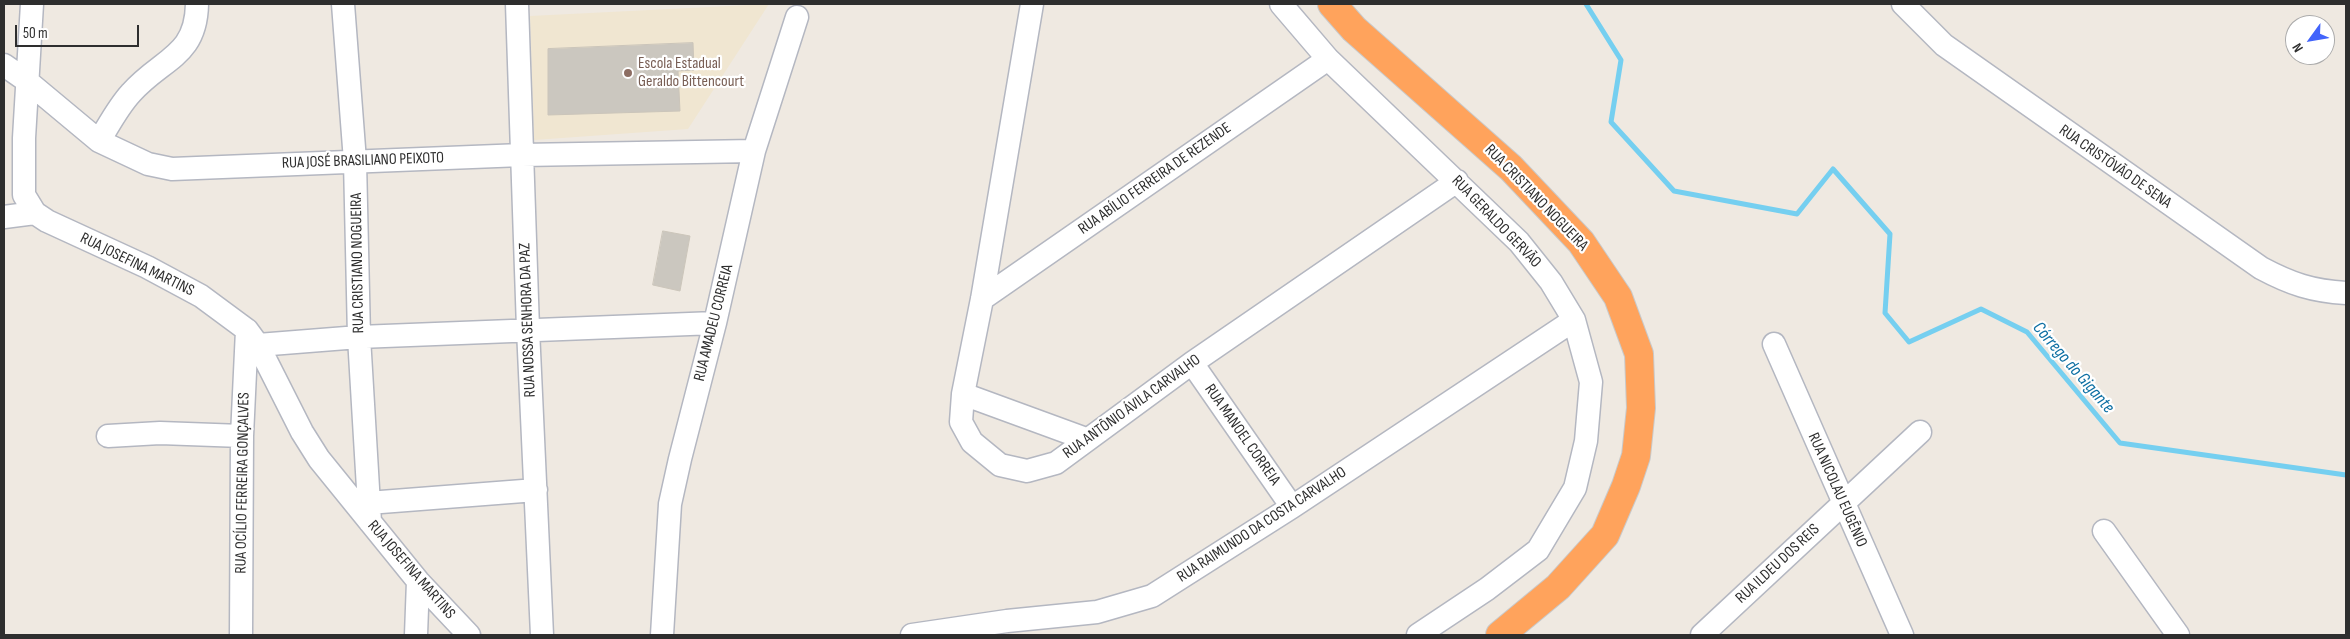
<!DOCTYPE html>
<html>
<head>
<meta charset="utf-8">
<style>
	body { margin:0 }
	#map { position:relative; width:2350px; height:639px; overflow:hidden; background:#efe9e1; font-family:"Sofia Sans Condensed",sans-serif }
	canvas { display:block }
	.frame { position:absolute; inset:0; border:5px solid #2e2e2e; pointer-events:none }
	.north { position:absolute; left:2285px; top:15px; width:50px; height:50px; box-sizing:border-box; background:#fff; border:1px solid #ababab; border-radius:50%; rotate:238deg; font-size:14px; font-weight:700; line-height:20px; text-align:center; color:#2e2e2e }
	.north::after { content:''; display:block; margin:auto; width:18px; height:22px; background:#4264fb; clip-path:polygon(50% 0,100% 100%,50% 72%,0 100%) }
	.scale { position:absolute; left:15px; top:25px; width:124px; height:22px; box-sizing:border-box; border:2px solid #2e2e2e; border-top:0; padding-left:6px; font-size:15px; line-height:18px; white-space:nowrap; color:#2e2e2e; -webkit-text-stroke:4px #fff; paint-order:stroke }
</style>
</head>
<body>
<div id="map">
<canvas width="2350" height="639"></canvas>
<div class="frame"></div>
<div class="north">N</div>
<div class="scale">50 m</div>
</div>
<script>
const g = document.querySelector('canvas').getContext('2d');
g.lineJoin = 'round';
function paint(path, color) { g.fillStyle = color; g.fill(path, 'evenodd'); }
function strokePath(path, color, width, dash) { g.strokeStyle = color; g.lineWidth = width; g.lineCap = dash ? 'butt' : 'round'; g.setLineDash(dash || []); g.stroke(path); }
function label(font, color, halo, rows, align = 'center') {
  g.font = font + ' "Sofia Sans Condensed",sans-serif'; g.lineWidth = 4.5; g.setLineDash([]); g.textBaseline = 'middle'; g.strokeStyle = halo; g.fillStyle = color; for (const [text, x, y, turn = 0] of rows) {
    g.save(); g.translate(x, y); g.rotate((+turn || 0) * Math.PI / 180); g.textAlign = isNaN(turn) ? turn : align; if (halo) g.strokeText(text, 0, 0); g.fillText(text, 0, 0); g.restore();
  }
}
paint(new Path2D(`
	M769 4 688 129 534 140 530 16Z`), '#f0e6d1');
strokePath(new Path2D(`
	M1586 4 1621 60 1611 122 1674 191 1797 214 1833 169 1890 234 1885 313 1909 342 1981 309 2027 332 2120 443 2346 475`), '#75cff0', 5);
const building = new Path2D(`
	M693 43 694 70 678 71 680 111 548 115V49Z
	M663 231 690 236 680 291 653 285Z`);
paint(building, '#cbc7bf');
strokePath(building, '#cbc5ba', 1);
const minor = new Path2D(`
	M32 4 24 138V195L35 213 47 221 147 267 201 296 247 330 258 345 302 432 319 459 418 581 469 635
	M343 4 355 161 359 337 370 522
	M517 4 528 329 542 635
	M1032 4 982 299 963 394 961 422 972 442 1000 465 1027 471 1056 463 1192 363 1457 181
	M1281 4 1328 59 1519 242 1551 282 1574 320 1591 382 1586 441 1575 488 1538 550 1487 589 1418 635
	M1903 4 1944 45 2261 268C2291 284 2312 291 2346 293
	M4 65 27 81 99 141 148 164 172 169 522 155 754 151
	M99 141C109 125 118 107 131 93 162 58 196 57 197 4
	M4 217 35 213
	M982 299 1328 59
	M1774 344 1902 635
	M258 345 359 337 715 323
	M1192 363 1292 507
	M963 394 1086 439
	M108 436 160 433 242 436
	M368 503 536 490
	M2104 531 2178 635
	M241 635 242 436 247 330
	M416 635 418 581
	M662 635 670 504 680 459 715 323 754 151 797 17
	M912 635 1007 621 1097 612 1152 596 1292 507 1574 320
	M1702 635 1920 432`);
const highway = new Path2D(`
	M1332 4 1354 29 1511 168 1581 242 1618 297 1639 354 1641 408 1636 456 1626 486 1605 535 1558 587 1500 635`);
strokePath(minor, '#b4b7c1', 25);
strokePath(highway, '#c9c9c9', 30);
strokePath(minor, '#fff', 22);
strokePath(highway, '#ffa35c', 28);
for (const [x, y, r, color] of [
	[628,73,5,"#8d6e63"]
]) { const dot = new Path2D(); dot.arc(x, y, r, 0, 2 * Math.PI); g.fillStyle = color; g.fill(dot); strokePath(dot, '#fff', 2); }
label('16px', '#785e54', '#fff', [
	["Escola Estadual",638,64],
	["Geraldo Bittencourt",638,82]
], 'left');
label('16px', '#2e2e2e', '#fff', [
	["RUA JOSÉ BRASILIANO PEIXOTO",363,161,-2],
	["RUA CRISTÓVÃO DE SENA",2115,167,35],
	["RUA ABÍLIO FERREIRA DE REZENDE",1155,179,-35],
	["RUA CRISTIANO NOGUEIRA",1536,198,46],
	["RUA GERALDO GERVÃO",1496,222,46],
	["RUA CRISTIANO NOGUEIRA",358,263,-91],
	["RUA JOSEFINA MARTINS",137,265,26],
	["RUA NOSSA SENHORA DA PAZ",528,320,-92],
	["RUA AMADEU CORREIA",714,323,-76],
	["RUA ANTÔNIO ÁVILA CARVALHO",1132,407,-36],
	["RUA MANOEL CORREIA",1242,435,55],
	["RUA OCÍLIO FERREIRA GONÇALVES",243,483,-89],
	["RUA NICOLAU EUGÊNIO",1837,490,66],
	["RUA RAIMUNDO DA COSTA CARVALHO",1262,525,-33],
	["RUA ILDEU DOS REIS",1778,564,-43],
	["RUA JOSEFINA MARTINS",411,570,49]
]);
label('italic 18px', '#0d6fa3', '#fff', [
	["Córrego do Gigante",2073,368,49]
]);
</script>
</body>
</html>
